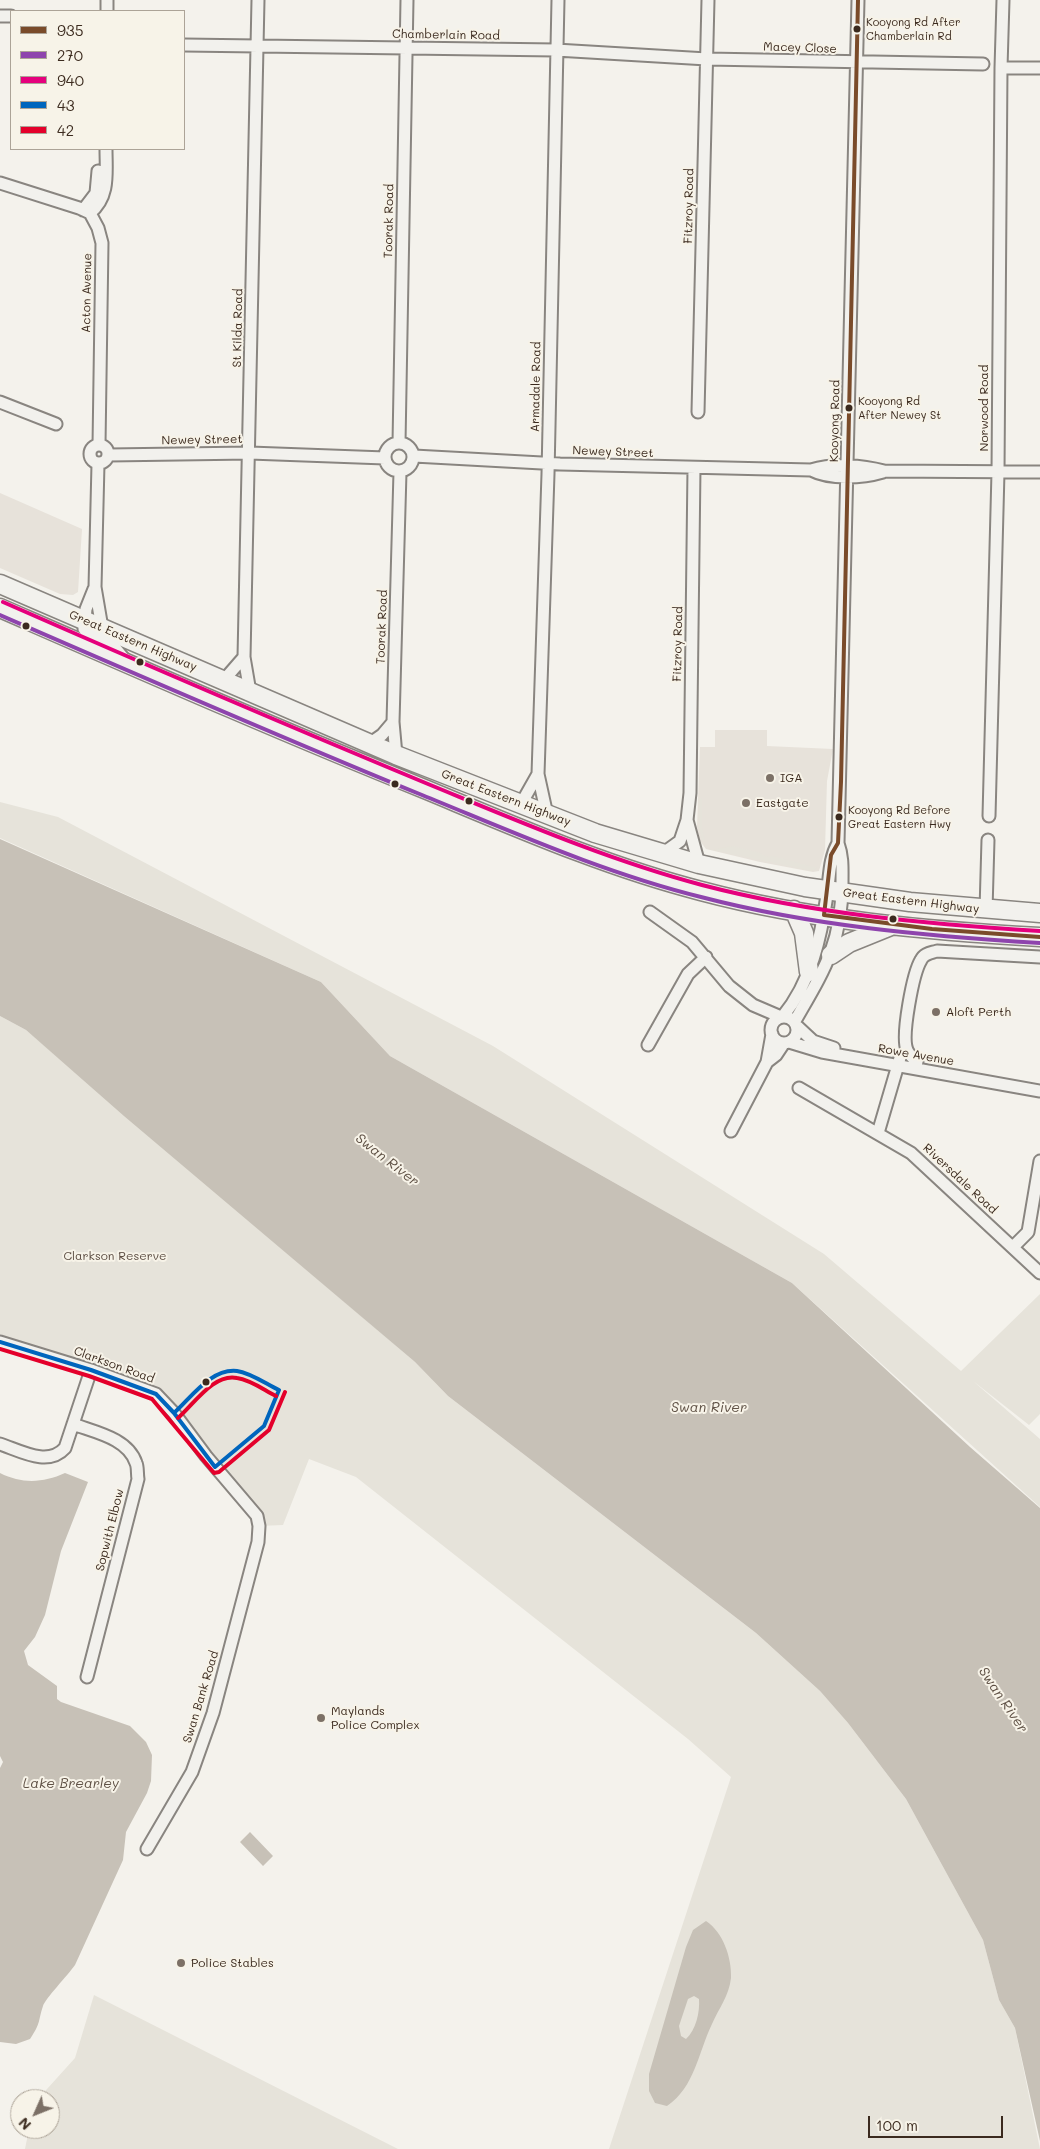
<!DOCTYPE html>
<html>
<head>
<meta charset="utf-8">
<style>
	body { margin:0 }
	#map { position:relative; width:1040px; height:2149px; overflow:hidden; background:#f4f2ec; font-family:Mali,sans-serif }
	canvas { display:block }
	.legend { position:absolute; left:10px; top:10px; width:175px; height:140px; box-sizing:border-box; background:#f7f3e8; border:1px solid #aca397; margin:0; padding:6px 9px; list-style:none; font-size:15px; color:#3b2a1e }
	.legend li { display:flex; align-items:center; gap:10px; height:25px }
	.legend b { width:25px; border:1px solid #aca397 }
	.north { position:absolute; left:10px; top:2089px; width:50px; height:50px; box-sizing:border-box; background:#f7f3e8; border:1px solid #aca397; border-radius:50%; rotate:226deg; font-size:14px; font-weight:700; line-height:20px; text-align:center; color:#3b2a1e }
	.north::after { content:''; display:block; margin:auto; width:18px; height:22px; background:#7c7066; clip-path:polygon(50% 0,100% 100%,50% 72%,0 100%) }
	.scale { position:absolute; left:868px; top:2116px; width:135px; height:22px; box-sizing:border-box; border:2px solid #3b2a1e; border-top:0; padding-left:6px; font-size:15px; line-height:18px; white-space:nowrap; color:#3b2a1e; -webkit-text-stroke:4px #f7f3e8; paint-order:stroke }
</style>
</head>
<body>
<div id="map">
<canvas width="1040" height="2149"></canvas>
<ul class="legend">
<li><b style="height:6px;background:#7a4b2a"></b>935</li>
<li><b style="height:6px;background:#8e44ad"></b>270</li>
<li><b style="height:6px;background:#e5007d"></b>940</li>
<li><b style="height:6px;background:#0065bd"></b>43</li>
<li><b style="height:6px;background:#e4002b"></b>42</li>
</ul>
<div class="north">N</div>
<div class="scale">100 m</div>
</div>
<script>
const g = document.querySelector('canvas').getContext('2d');
g.lineJoin = 'round';
function paint(path, color) { g.fillStyle = color; g.fill(path, 'evenodd'); }
function strokePath(path, color, width, dash) { g.strokeStyle = color; g.lineWidth = width; g.lineCap = dash ? 'butt' : 'round'; g.setLineDash(dash || []); g.stroke(path); }
function label(font, color, halo, rows, align = 'center') {
  g.font = font + ' Mali,sans-serif'; g.lineWidth = 4; g.setLineDash([]); g.textBaseline = 'middle'; g.strokeStyle = halo; g.fillStyle = color; for (const [text, x, y, turn = 0] of rows) {
    g.save(); g.translate(x, y); g.rotate((+turn || 0) * Math.PI / 180); g.textAlign = isNaN(turn) ? turn : align; if (halo) g.strokeText(text, 0, 0); g.fillText(text, 0, 0); g.restore();
  }
}
paint(new Path2D(`
	M0 493 82 529 78 592 73 595 60 594 0 568Z
	M715 730H767V746L833 749 827 781 825 850 819 871 813 872 760 862 706 849 700 841 697 827 700 747H715Z`), '#e7e2da');
paint(new Path2D(`
	M702 798V828L705 841 702 840 699 828V799Z
	M0 802 58 817 493 1046 824 1254 961 1371 1040 1294V1414L1029 1425 973 1381 1040 1439V1507L792 1283 390 1056 321 982 0 838Z
	M732 846 760 853 767 857 773 856 817 868 813 871 713 850Z
	M0 1016 26 1030 415 1362 448 1396 756 1633 820 1691 848 1723 906 1799 983 1940 999 2000 1015 2028 1040 2149H609L731 1777 688 1739 356 1477 309 1459 283 1525 259 1526 166 1400 0 1339Z
	M94 1995 398 2149H25L29 2129H50V2099H38L75 2058Z`), '#e6e3da');
paint(new Path2D(`
	M0 839 321 982 390 1056 792 1283 970 1447 1040 1508V2141L1015 2028 999 2000 983 1940 906 1799 848 1723 820 1691 756 1633 448 1396 415 1362 124 1116 26 1030 0 1016Z
	M0 1473C22 1484 43 1483 65 1473L88 1482 61 1551 45 1615 35 1637 24 1651 28 1665 57 1686V1699L61 1702 130 1726 146 1742 152 1755 151 1781 147 1793 126 1832 123 1860 75 1965C68 1975 45 1999 43 2006 38 2021 41 2023 30 2039L16 2044 0 2042V1768L3 1762 0 1756Z
	M250 1832 273 1856 263 1866 240 1842Z
	M706 1921C723 1932 732 1958 731 1978 729 1996 719 2008 712 2024 698 2053 695 2087 667 2106L655 2103 649 2091V2074L686 1947 693 1930ZM694 1996 699 1999C700 2012 696 2030 686 2039L681 2036 679 2026 688 1999Z`), '#c7c1b7');
const minor = new Path2D(`
	M107 11V0
	M0 16H11
	M184 45 556 50 707 59 983 64
	M1001 68H1040
	M0 183 79 208 90 213
	M83 210 96 193 98 171
	M90 213 98 228 102 243 99 445
	M90 213C110 197 106 173 106 149
	M0 402 56 424
	M698 412 708 0
	M385 457a14 14 0 1 1 28 0a14 14 0 1 1-28 0Z
	M399 443 407 0
	M90 454a9 9 0 1 1 18 0a9 9 0 1 1-18 0Z
	M109 455 250 453 385 458
	M414 456 560 464 811 470C833 463 862 465 884 471L1040 472
	M98 464 95 587 102 628
	M811 470C830 480 863 478 883 472
	M94 589 86 609 84 629 91 637 116 649 126 661
	M224 680 244 657
	M250 692 244 657 258 0
	M369 744 382 735 393 722
	M396 755 393 722 400 472
	M521 804 538 774
	M547 815 538 774 548 474 558 0
	M989 816 998 472 1001 68 1003 0
	M687 820 699 864
	M662 854 680 841 687 820 690 793 694 468
	M986 910 988 840
	M650 912 692 942 729 986 753 1005 781 1017
	M783 1016C811 982 821 937 827 895 830 876 829 859 838 843
	M771 1030a13 13 0 1 1 26 0a13 13 0 1 1-26 0Z
	M795 1021C823 972 842 944 842 884 842 869 843 857 838 843L858 0
	M798 1027 813 1041 834 1048
	M789 1042 822 1052 1040 1091
	M648 1045 688 974 706 957
	M767 1062 772 1034
	M917 1062C913 1058 909 1055 907 1050 901 1036 913 973 921 960 924 953 931 953 937 951L1040 957
	M799 1088 911 1153 1040 1273
	M731 1131 767 1062 776 1055 784 1043
	M878 1133 900 1058
	M1013 1247 1028 1232 1040 1161
	M0 1342 91 1370 156 1394 174 1413 206 1456 257 1516 259 1526 258 1542 213 1713 192 1772 147 1849
	M73 1424C94 1432 128 1438 136 1463 138 1467 137 1474 138 1479L87 1677
	M0 1444C21 1451 48 1467 65 1448L91 1370`);
const highway = new Path2D(`
	M0 584 396 755 595 833 699 864 805 887 910 902 1040 913
	M0 608C142 670 283 732 427 790 516 827 607 867 701 891 810 920 928 931 1040 937
	M794 910 804 933 809 972
	M831 955 849 943 891 926`);
strokePath(minor, '#898580', 15);
strokePath(highway, '#898580', 21);
strokePath(minor, '#f2f1ed', 11);
strokePath(highway, '#f2f1ed', 18);
strokePath(new Path2D(`
	M858 0 841 782 838 843 831 855 824 915 932 929 1040 937`), '#7a4b2a', 4);
strokePath(new Path2D(`
	M0 615C140 676 280 737 422 795 513 832 604 873 701 897 812 926 926 936 1040 943`), '#8e44ad', 4);
strokePath(new Path2D(`
	M3 602C144 664 286 725 428 784 518 821 608 860 702 885 813 914 926 924 1040 931`), '#e5007d', 4);
strokePath(new Path2D(`
	M0 1342 91 1370 156 1394 174 1413 215 1467
	M174 1413C191 1398 211 1368 237 1371 251 1373 266 1384 279 1390
	M215 1467 264 1426 279 1390`), '#0065bd', 4);
strokePath(new Path2D(`
	M0 1349 89 1376 152 1399 214 1473 219 1472 269 1430 285 1392
	M178 1418C194 1404 214 1373 237 1378 251 1380 264 1390 276 1396`), '#e4002b', 4);
for (const [x, y, r, color] of [
	[857,29,4.5,"#3b2a1e"],
	[849,408,4.5,"#3b2a1e"],
	[26,626,4.5,"#3b2a1e"],
	[140,662,4.5,"#3b2a1e"],
	[770,778,5,"#7c7066"],
	[395,784,4.5,"#3b2a1e"],
	[469,801,4.5,"#3b2a1e"],
	[746,803,5,"#7c7066"],
	[839,817,4.5,"#3b2a1e"],
	[893,919,4.5,"#3b2a1e"],
	[936,1012,5,"#7c7066"],
	[206,1382,4.5,"#3b2a1e"],
	[321,1718,5,"#7c7066"],
	[181,1963,5,"#7c7066"]
]) { const dot = new Path2D(); dot.arc(x, y, r, 0, 2 * Math.PI); g.fillStyle = color; g.fill(dot); strokePath(dot, '#f7f3e8', 2); }
label('11px', '#3b2a1e', '#f7f3e8', [
	["Kooyong Rd After",866,23],
	["Chamberlain Rd",866,37],
	["Kooyong Rd",858,402],
	["After Newey St",858,416],
	["Kooyong Rd Before",848,811],
	["Great Eastern Hwy",848,825]
], 'left');
label('12px', '#3b2a1e', '#f7f3e8', [
	["Chamberlain Road",446,35,1],
	["Macey Close",800,48,2],
	["Fitzroy Road",689,206,-89],
	["Toorak Road",389,221,-89],
	["Acton Avenue",87,293,-89],
	["St Kilda Road",238,328,-89],
	["Armadale Road",536,387,-89],
	["Norwood Road",984,408,-90],
	["Kooyong Road",835,421,-89],
	["Newey Street",202,440,-1],
	["Newey Street",613,452,2],
	["Toorak Road",382,627,-88],
	["Great Eastern Highway",133,641,23],
	["Fitzroy Road",678,644,-89],
	["Great Eastern Highway",506,798,21],
	["Great Eastern Highway",911,901,7],
	["Rowe Avenue",916,1055,10],
	["Riversdale Road",960,1179,43],
	["Clarkson Road",114,1365,20],
	["Sopwith Elbow",110,1530,-76],
	["Swan Bank Road",201,1697,-73]
]);
label('12px', '#3b2a1e', '#f7f3e8', [
	["IGA",780,778],
	["Eastgate",756,803],
	["Aloft Perth",946,1012],
	["Maylands",331,1711],
	["Police Complex",331,1725],
	["Police Stables",191,1963]
], 'left');
label('12px', '#5b4c41', '#f7f3e8', [
	["Clarkson Reserve",115,1256]
]);
label('italic 14px', '#5f5145', '#f7f3e8', [
	["Swan River",387,1160,38],
	["Swan River",709,1408],
	["Swan River",1003,1700,56],
	["Lake Brearley",71,1784]
]);
</script>
</body>
</html>
